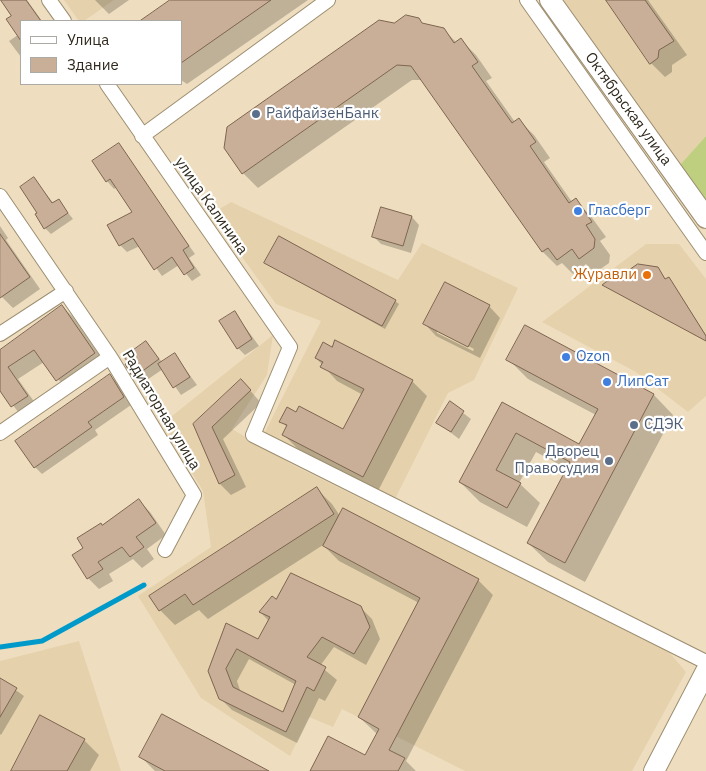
<!DOCTYPE html>
<html>
<head>
<meta charset="utf-8">
<style>
	body { margin:0 }
	#map { position:relative; width:706px; height:771px; overflow:hidden; background:#eedebf; font-family:"IBM Plex Sans",sans-serif }
	canvas { display:block }
	.legend { position:absolute; left:20px; top:20px; width:162px; height:65px; box-sizing:border-box; background:#fff; border:1px solid #acaaa5; margin:0; padding:6px 9px; list-style:none; font-size:15px; color:#302a1e }
	.legend li { display:flex; align-items:center; gap:10px; height:25px }
	.legend b { width:25px; border:1px solid #acaaa5 }
</style>
</head>
<body>
<div id="map">
<canvas width="706" height="771"></canvas>
<ul class="legend">
<li><b style="height:6px;background:#fff"></b>Улица</li>
<li><b style="height:14px;background:#caaf98"></b>Здание</li>
</ul>
</div>
<script>
const g = document.querySelector('canvas').getContext('2d');
g.lineJoin = 'round';
function paint(path, color) { g.fillStyle = color; g.fill(path, 'evenodd'); }
function strokePath(path, color, width, dash) { g.strokeStyle = color; g.lineWidth = width; g.lineCap = dash ? 'butt' : 'round'; g.setLineDash(dash || []); g.stroke(path); }
function label(font, color, halo, rows, align = 'center') {
  g.font = font + ' "IBM Plex Sans",sans-serif'; g.lineWidth = 4.5; g.setLineDash([]); g.textBaseline = 'middle'; g.strokeStyle = halo; g.fillStyle = color; for (const [text, x, y, turn = 0] of rows) {
    g.save(); g.translate(x, y); g.rotate((+turn || 0) * Math.PI / 180); g.textAlign = isNaN(turn) ? turn : align; if (halo) g.strokeText(text, 0, 0); g.fillText(text, 0, 0); g.restore();
  }
}
paint(new Path2D(`
	M64 0H114L84 21H79Z
	M562 0H706V136L680 165Z
	M231 202 398 280 422 243 518 288 474 380 448 393 395 499 265 432 321 321 276 304 211 214Z
	M646 244H679L706 279V396L688 412 636 372 542 322Z
	M273 335 267 375 232 429 293 465 669 652 686 672 632 771H465L342 709 333 727 309 717 290 756 201 698 138 596 211 547 203 491 162 424Z
	M79 641 121 771H0V661Z`), '#e5d1ac');
paint(new Path2D(`
	M706 136V202L680 165Z`), '#bfcf80');
paint(new Path2D(`
	M2 0H27L42 21H21V57L9 41 18 35 12 16Z
	M95 0H129L109 14Z
	M172 0H308L187 84 181 80V21H141Z
	M607 0H648L687 55 672 65V72L665 77 651 63Z
	M418 19 424 25 443 29 457 43 461 40 476 55 492 78 486 81 515 122 519 120 534 135 550 158 544 162 572 202 575 200 590 215 606 237 600 241 610 255 609 263 595 273 586 264 573 274 562 263 557 266 543 252 422 80H412L258 188 243 173 394 24Z
	M118 145 195 254 189 258 201 275 192 281 179 265 162 276 140 246 127 252 120 245 133 212 117 187 114 189 107 181 94 161Z
	M34 179 54 204 58 200 73 219 51 234 45 228Z
	M382 208 412 217 419 225 411 253 381 244 373 236Z
	M0 226 8 238 6 240 40 289 13 308 0 295Z
	M266 263 395 301 399 304 385 329Z
	M657 268 666 280 669 278 672 282 706 335V341L604 285 624 274Z
	M62 306 73 317 106 365 68 391 44 362 18 379 38 407 23 418 0 389V351Z
	M489 306 500 318 480 358 436 336 425 324ZM437 330 474 349 473 351 437 333Z
	M235 313 259 346 245 355 238 348Z
	M525 327 654 395 673 415 585 582 548 562 528 543 568 469 536 452 519 483 540 503 527 527 480 502 460 482 502 404 580 446 596 415 528 379 508 359Z
	M146 343 162 362 175 355 197 385 181 395 163 369 141 384 134 377Z
	M316 358 412 381 427 396 378 491 298 449 283 434 287 427 281 421 297 413 344 431 363 395 337 381Z
	M110 376 118 383 131 405 95 430 98 435 42 474 35 467Z
	M241 380 261 403 223 439 246 487 231 495 220 484 194 424Z
	M450 403 471 419 459 439 438 423Z
	M317 489 332 504 340 516 478 580 493 595 406 761 416 771H311L365 757 377 734 359 717 419 603 339 561 323 545 208 619 199 610 175 625 160 610Z
	M139 501 150 512 166 535 147 549 154 559 142 568 133 559 109 574 113 581 99 589 88 578 85 549Z
	M276 600 360 607 372 619 380 639 366 665 334 647 320 666 337 680 325 701 319 698 297 743 232 710 220 698 227 625 258 641 269 621 260 612ZM249 659 296 685 284 714 241 693 237 681Z
	M0 679 24 696 1 735 0 734Z
	M84 740 99 755 90 771H12Z
	M141 757 266 771H155Z`), '#0003');
strokePath(new Path2D(`
	M0 647 42 641 144 585`), '#009aca', 5);
const building = new Path2D(`
	M1 0H26L41 21H21V41L6 19 11 16Z
	M170 0H271L181 63V21H140Z
	M606 0H645L674 41 659 50 658 58 650 64Z
	M406 15 419 18 422 23 444 28 454 43 461 38 478 62 472 66 512 123 519 118 536 142 530 146 569 203 576 198 592 222 586 225 595 239 594 248 579 259 572 249 557 260 548 248 542 252 411 66 397 65 242 174 224 148 227 127 379 20 394 23Z
	M119 143 189 246 183 250 194 268 184 275 172 257 154 270 133 238 119 246 107 225 132 212 110 179 106 182 92 161Z
	M34 177 52 203 59 199 68 213 44 229 35 214 37 213 20 187Z
	M381 207 412 216 403 246 372 237Z
	M0 234 30 277 0 298Z
	M279 236 396 300 382 326 264 263Z
	M638 264 658 267 665 279 669 277 706 336V341L602 285 622 270 624 273Z
	M445 282 490 305 468 347 423 324Z
	M62 305 95 353 56 381 34 350 8 367 28 396 11 407 0 391V350Z
	M235 311 252 339 237 349 219 321Z
	M525 325 654 394 565 563 527 543 570 462 516 433 496 470 521 483 507 508 459 482 502 402 579 444 598 409 506 360Z
	M335 340 413 380 363 477 282 435 287 425 279 422 287 407 296 412 299 406 343 429 364 389 320 367 323 362 315 358 323 342 332 347Z
	M146 341 159 359 133 378 125 364 128 362 124 357Z
	M175 353 190 377 173 388 158 364Z
	M110 374 124 397 88 422 92 427 34 468 15 441Z
	M241 379 251 390 212 427 235 475 219 484 193 424Z
	M450 401 464 411 451 432 436 423Z
	M317 487 334 514 193 605 185 594 159 611 149 596Z
	M139 499 156 523 136 537 144 547 130 557 122 547 98 562 103 569 87 579 72 555 83 548 77 538 101 523 102 525Z
	M343 508 479 579 389 750 405 758 398 771H310L328 736 365 755 379 729 358 717 420 598 323 546Z
	M291 573 361 606 370 627 354 654 322 637 307 657 326 667 314 691 307 687 286 732 219 699 208 671 226 623 258 639 270 617 259 612 272 596 276 599ZM237 649 296 681 283 712 233 687 226 669Z
	M0 678 17 688 0 717Z
	M162 714 269 771H165L139 757Z
	M40 715 85 739 67 771H11Z`);
paint(building, '#caaf98');
strokePath(building, '#7d6550', 1);
const street = new Path2D(`
	M49 0 64 21
	M527 0 706 253
	M107 84 290 347 253 435 706 662
	M142 136 328 0
	M0 196 110 357 194 495 165 550
	M0 334 66 291
	M0 433 110 357`);
const secondary = new Path2D(`
	M550 0 706 218
	M654 771 706 671`);
strokePath(street, '#9d8e71', 16);
strokePath(secondary, '#9d8e71', 22);
strokePath(street, '#fff', 14);
strokePath(secondary, '#fff', 20);
for (const [x, y, r, color] of [
	[256,114,5,"#5c6f8a"],
	[578,211,5,"#3f7fe0"],
	[647,275,5,"#e8710a"],
	[566,357,5,"#3f7fe0"],
	[607,382,5,"#3f7fe0"],
	[634,425,5,"#5c6f8a"],
	[609,461,5,"#5c6f8a"]
]) { const dot = new Path2D(); dot.arc(x, y, r, 0, 2 * Math.PI); g.fillStyle = color; g.fill(dot); strokePath(dot, '#fff', 2); }
label('15px', '#302a1e', '#fff', [
	["Октябрьская улица",628,109,54],
	["улица Калинина",211,206,55],
	["Радиаторная улица",161,410,59]
]);
label('15px', '#4e5e75', '#fff', [
	["РайфайзенБанк",266,114],
	["СДЭК",644,425],
	["Дворец",599,452,"right"],
	["Правосудия",599,469,"right"]
], 'left');
label('15px', '#366cbe', '#fff', [
	["Гласберг",588,211],
	["Ozon",576,357],
	["ЛипСат",617,382]
], 'left');
label('15px', '#c56008', '#fff', [
	["Журавли",637,275]
], 'right');
</script>
</body>
</html>
